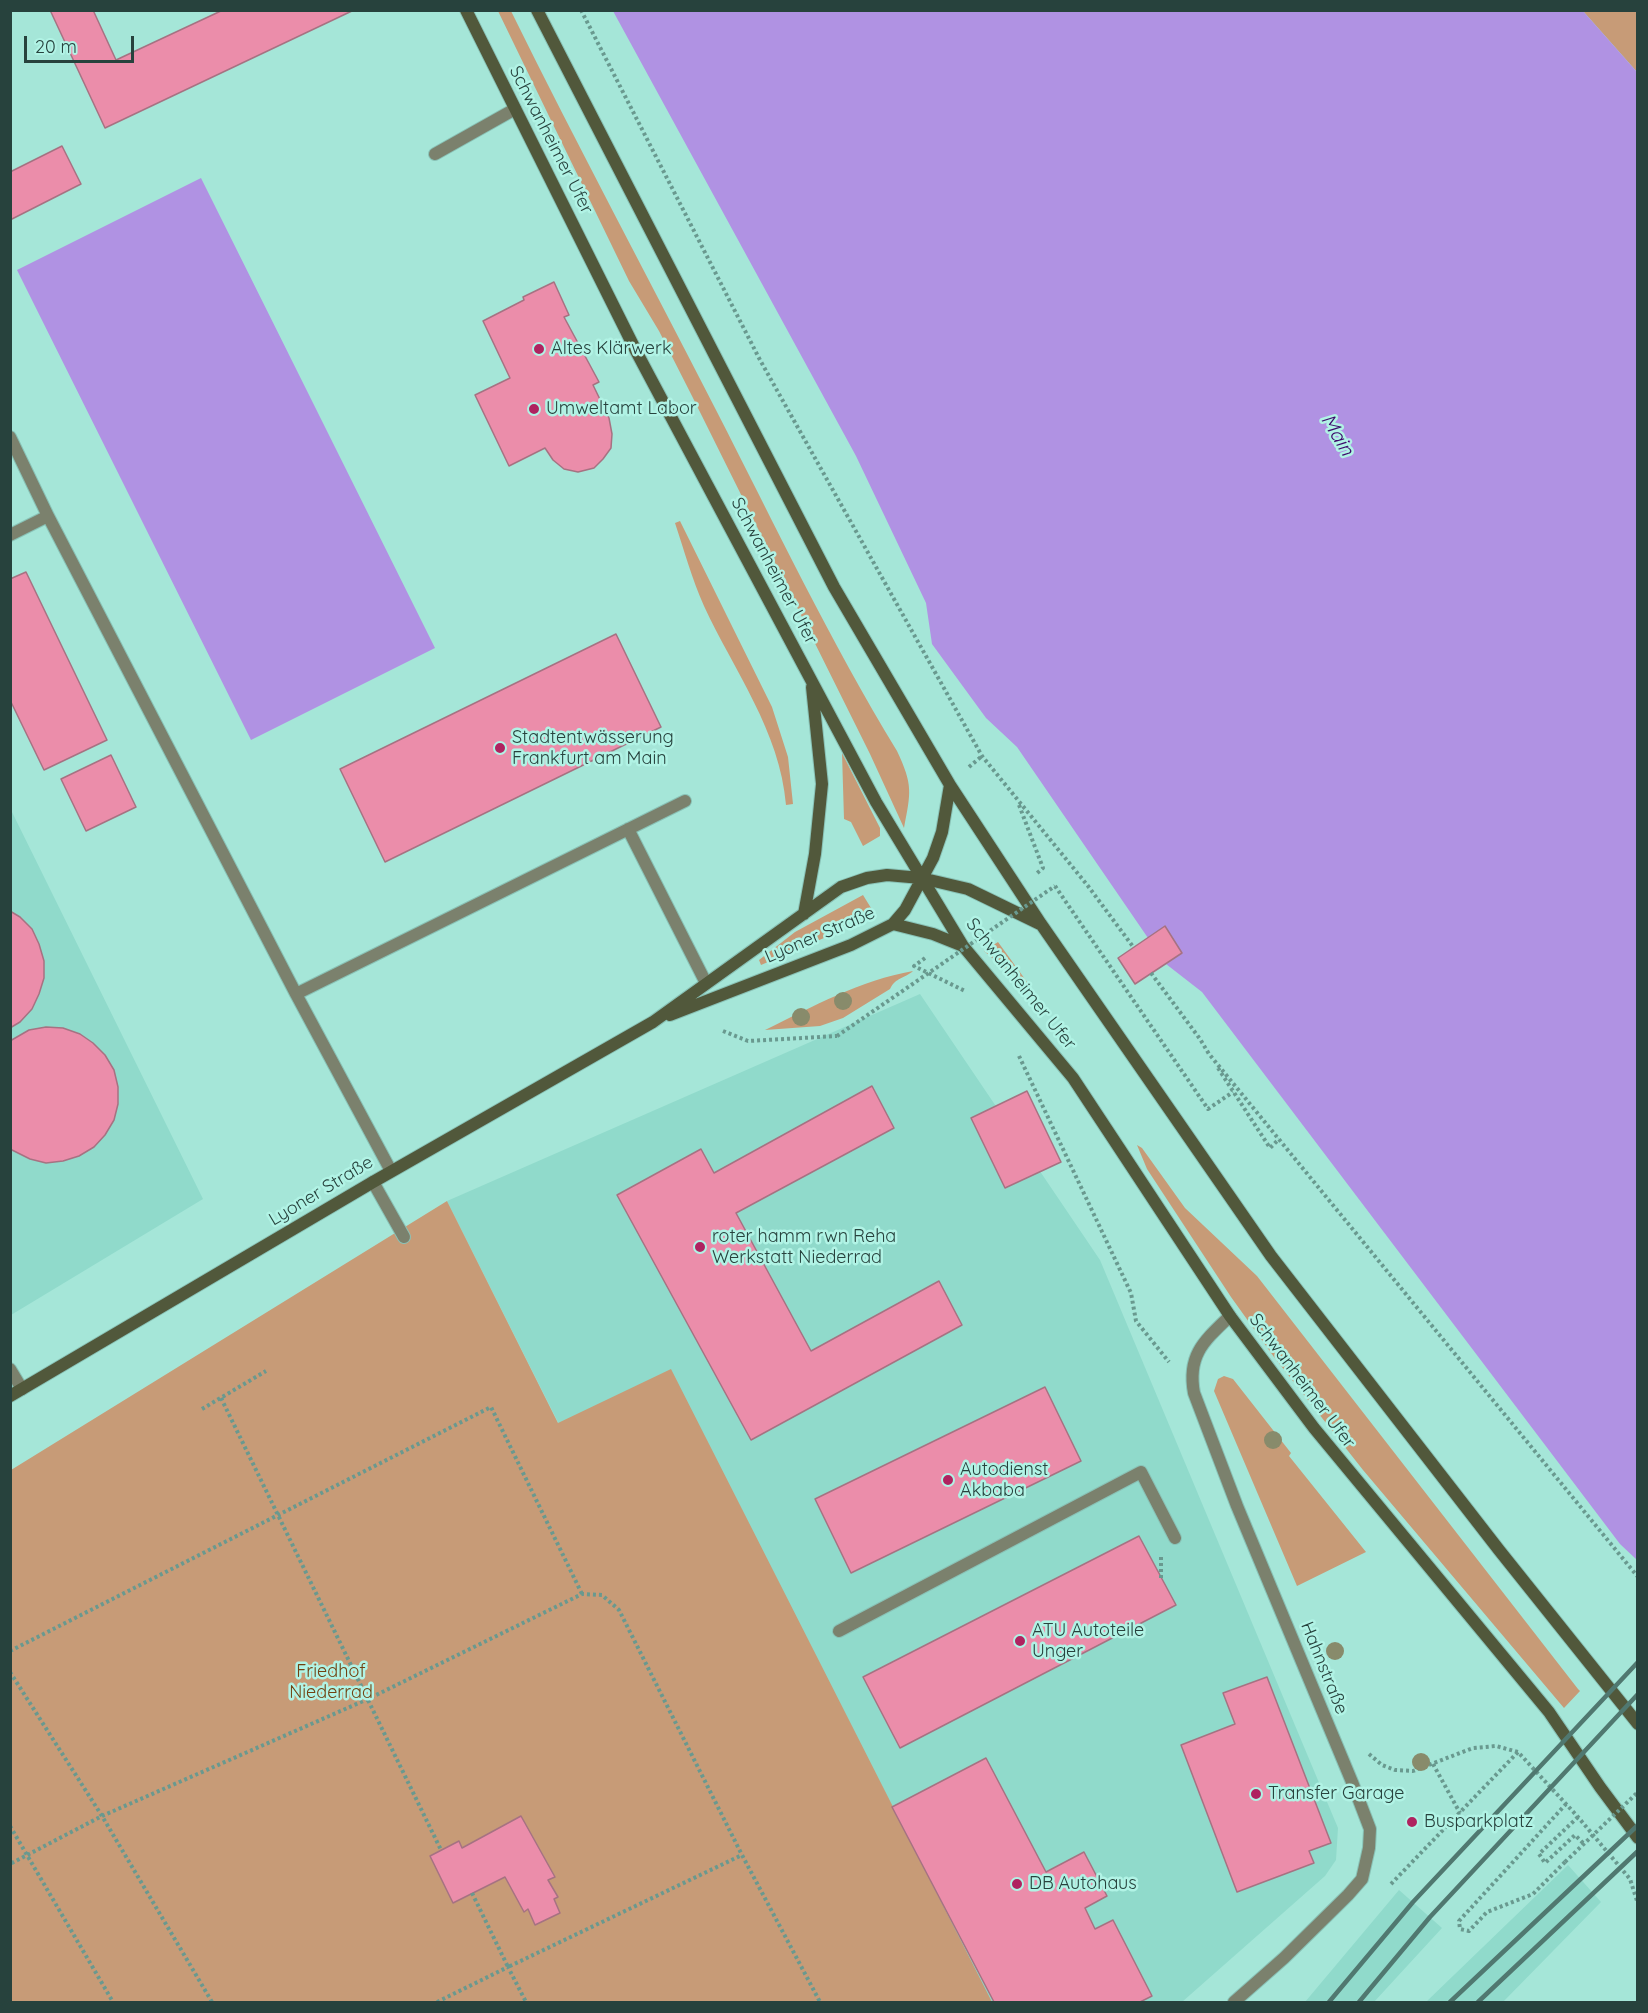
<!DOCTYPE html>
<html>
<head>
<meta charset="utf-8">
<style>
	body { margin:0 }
	#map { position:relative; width:1648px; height:2013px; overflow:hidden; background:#a5e6d8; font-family:Quicksand,sans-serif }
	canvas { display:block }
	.frame { position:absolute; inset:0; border:12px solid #27423d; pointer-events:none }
	.scale { position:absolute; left:24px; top:36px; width:110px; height:27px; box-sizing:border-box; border:3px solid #27423d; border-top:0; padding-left:8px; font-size:18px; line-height:21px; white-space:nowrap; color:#27423d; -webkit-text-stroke:4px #b1f3e5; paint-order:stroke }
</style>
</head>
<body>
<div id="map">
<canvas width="1648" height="2013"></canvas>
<div class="frame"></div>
<div class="scale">20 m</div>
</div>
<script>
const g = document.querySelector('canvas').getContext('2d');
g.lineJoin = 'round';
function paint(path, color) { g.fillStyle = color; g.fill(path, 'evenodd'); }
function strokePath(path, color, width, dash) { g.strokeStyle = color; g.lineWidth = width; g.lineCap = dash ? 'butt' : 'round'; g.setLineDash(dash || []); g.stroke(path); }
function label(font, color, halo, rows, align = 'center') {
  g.font = font + ' Quicksand,sans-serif'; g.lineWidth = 5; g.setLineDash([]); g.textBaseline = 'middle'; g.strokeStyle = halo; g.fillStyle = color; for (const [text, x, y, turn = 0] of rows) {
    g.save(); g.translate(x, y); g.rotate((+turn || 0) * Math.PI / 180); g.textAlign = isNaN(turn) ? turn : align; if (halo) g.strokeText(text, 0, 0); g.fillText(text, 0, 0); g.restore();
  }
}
paint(new Path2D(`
	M10 808 203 1199 11 1315H10Z
	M920 994 1100 1260 1338 1828 1336 1860 1325 1876 1182 2002H849L447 1201Z
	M1568 1865 1601 1902 1503 2002H1426Z
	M1399 1890 1442 1928 1374 2002H1305Z`), '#90dacb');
paint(new Path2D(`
	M498 11H511C577 145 648 277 716 410 775 525 830 641 897 751 913 785 911 792 904 828L870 754 692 396 659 331 629 281Z
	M1583 11H1637V72Z
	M680 521 772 707 788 757 793 804 786 805C780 731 734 671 704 606 692 579 684 550 675 523Z
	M842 753 880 828V836L863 846 851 822 844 819Z
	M863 895 871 908 824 938 761 965 759 960 795 932Z
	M998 942 1038 997 984 951Z
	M913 971C904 979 896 977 890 989L843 1018 820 1026 765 1030C812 1007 861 980 913 971Z
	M1137 1145 1142 1148 1185 1208 1257 1276 1578 1689 1580 1691 1564 1708 1363 1470 1274 1357 1231 1297 1147 1169Z
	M447 1201 558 1423 671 1369 992 2002H11V1470Z
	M1224 1376 1233 1379 1291 1453 1289 1456 1366 1552 1297 1586 1214 1391 1218 1379Z`), '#c79b77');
paint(new Path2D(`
	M613 11H1583L1637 72V1560L1620 1544 1202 992 1166 964 1182 953 1165 927 1148 938 1017 747 986 718 932 644 926 603 856 456Z
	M201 178 435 648 251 740 17 270Z`), '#b092e3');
const building = new Path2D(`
	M50 10H93L116 60 223 10H354L105 128Z
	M62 146 81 184 10 220V172Z
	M554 282 569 315 564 317 599 382 593 385 609 418 612 434 611 448 603 459 594 468 578 472 564 469 553 460 545 448 509 466 475 395 510 378 483 321 524 300 523 297Z
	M26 572 107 740 44 770 10 700V579Z
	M616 634 661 727 385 862 340 769Z
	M111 755 136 807 86 831 61 779Z
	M10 911 20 917 32 929 39 944 44 961V978L39 994 32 1009 20 1022 10 1028Z
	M1165 926 1182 953 1135 984 1118 958Z
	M46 1027 63 1028 80 1034 93 1043 105 1055 114 1070 118 1087V1104L114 1120 105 1135 94 1147 79 1156 63 1161 46 1163 30 1159 10 1149V1041L29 1030Z
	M872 1086 894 1128 736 1213 811 1351 939 1281 962 1325 751 1440 617 1195 701 1149 714 1173Z
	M1027 1091 1061 1162 1005 1188 971 1118Z
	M1045 1387 1081 1461 851 1573 815 1499Z
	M1139 1536 1176 1605 900 1748 863 1677Z
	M1267 1677 1331 1843 1309 1851 1314 1863 1237 1892 1181 1745 1235 1724 1223 1693Z
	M986 1758 1046 1872 1084 1852 1107 1896 1085 1908 1095 1929 1113 1920 1152 1996 1140 2002H994L892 1807Z
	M521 1816 555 1877 548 1880 558 1897 554 1899 560 1913 535 1925 528 1909 524 1912 505 1877 453 1903 430 1856 459 1841 462 1848Z`);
paint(building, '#eb8daa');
strokePath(building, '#a67282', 1.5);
const lane = new Path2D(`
	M435 154 515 109
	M10 437 48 516 296 994 685 801
	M10 535 48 516
	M628 829 706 983
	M296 994 391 1171
	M373 1182 404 1237
	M10 1369 22 1389
	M839 1631 1141 1472 1175 1538`);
const street = new Path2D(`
	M1230 1316C1204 1341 1187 1355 1194 1393L1237 1506 1352 1782 1370 1829 1369 1848 1362 1879 1348 1895 1284 1958 1234 2002`);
const secondary = new Path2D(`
	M466 10 636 351 876 802 963 946 1073 1078 1230 1316 1314 1428 1549 1712 1600 1787 1638 1838
	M537 10 834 587 950 785 1041 924 1271 1256 1499 1550 1638 1724
	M804 914 815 854 822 784 812 687
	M893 924 933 934 963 946
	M670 1015 851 945 893 924 905 910 933 858 942 832 950 785
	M10 1396 373 1182 653 1022 841 887 867 878 887 875 921 878 968 889 1040 924`);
strokePath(lane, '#89c2b6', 14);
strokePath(street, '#89c2b6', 14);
strokePath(secondary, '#89c2b6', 14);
strokePath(new Path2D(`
	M581 10 760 360 982 756 1088 886 1134 948
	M969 767 982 756
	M1019 805 1043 868 1036 874
	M1055 886 1208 1109 1233 1092
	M925 958 914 966 965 991
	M1151 973 1200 1039 1209 1054 1638 1577
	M723 1031 748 1041 837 1036
	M1019 1056 1131 1293 1136 1321 1169 1362
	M1218 1068 1270 1148 1279 1139
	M221 1398 441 1850
	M202 1409 266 1371
	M1161 1557V1578
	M10 1651 491 1407 582 1594
	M10 1672 102 1816 10 1864
	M1369 1754 1382 1765 1395 1770 1413 1771 1473 1748 1496 1746 1518 1752 1578 1817 1630 1879 1638 1904
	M1433 1764 1460 1813
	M1578 1817 1539 1854 1545 1863 1575 1835 1583 1843
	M10 1826 113 2002
	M1565 1862 1533 1894 1487 1912 1469 1931 1460 1929 1459 1921 1566 1804
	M1391 1884 1518 1752
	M472 1893 508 1967 742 1855 820 2002
	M212 2002 102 1816 368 1699 582 1594 602 1595 619 1610 742 1855
	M437 2002 508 1967 526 2002`), '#69998f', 4, [3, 3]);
strokePath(lane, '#7b816d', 12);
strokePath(street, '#7b816d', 12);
strokePath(secondary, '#51583b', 12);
strokePath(new Path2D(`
	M1329 2002 1413 1902 1638 1662
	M1359 2002 1430 1917 1638 1694
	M1450 2002 1638 1825
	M1478 2002 1638 1851`), '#507870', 4.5);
strokePath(new Path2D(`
	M837 1036 1055 886
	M1565 1862 1638 1792`), '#69998f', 4, [3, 3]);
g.fillStyle = '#888b6b';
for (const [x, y] of [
	[843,1001],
	[801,1017],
	[1273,1440],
	[1335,1651],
	[1421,1762]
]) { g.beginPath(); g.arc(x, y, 9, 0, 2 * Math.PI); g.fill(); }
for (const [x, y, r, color] of [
	[539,349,6,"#af2360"],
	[534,409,6,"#af2360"],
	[500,748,6,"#af2360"],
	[700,1247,6,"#af2360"],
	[948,1480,6,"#af2360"],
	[1020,1641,6,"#af2360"],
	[1256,1794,6,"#af2360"],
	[1412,1822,6,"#af2360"],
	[1017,1884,6,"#af2360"]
]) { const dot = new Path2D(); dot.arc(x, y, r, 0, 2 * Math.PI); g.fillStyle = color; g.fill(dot); strokePath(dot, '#b1f3e5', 2); }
label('18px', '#27423d', '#b1f3e5', [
	["Schwanheimer Ufer",551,140,63],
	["Schwanheimer Ufer",774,571,62],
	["Lyoner Straße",820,935,-23],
	["Schwanheimer Ufer",1021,984,51],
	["Lyoner Straße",321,1191,-31],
	["Schwanheimer Ufer",1302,1381,53],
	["Hahnstraße",1324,1668,68]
]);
label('18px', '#27423d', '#b1f3e5', [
	["Altes Klärwerk",551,349],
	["Umweltamt Labor",546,409],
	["Stadtentwässerung",512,738],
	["Frankfurt am Main",512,759],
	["roter hamm rwn Reha",712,1237],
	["Werkstatt Niederrad",712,1258],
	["Autodienst",960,1470],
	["Akbaba",960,1491],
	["ATU Autoteile",1032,1631],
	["Unger",1032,1652],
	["Transfer Garage",1268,1794],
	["Busparkplatz",1424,1822],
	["DB Autohaus",1029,1884]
], 'left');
label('18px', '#714111', '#b1f3e5', [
	["Friedhof",331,1672],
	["Niederrad",331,1693]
]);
label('italic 20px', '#3c086a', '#b1f3e5', [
	["Main",1337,435,59]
]);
</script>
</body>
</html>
